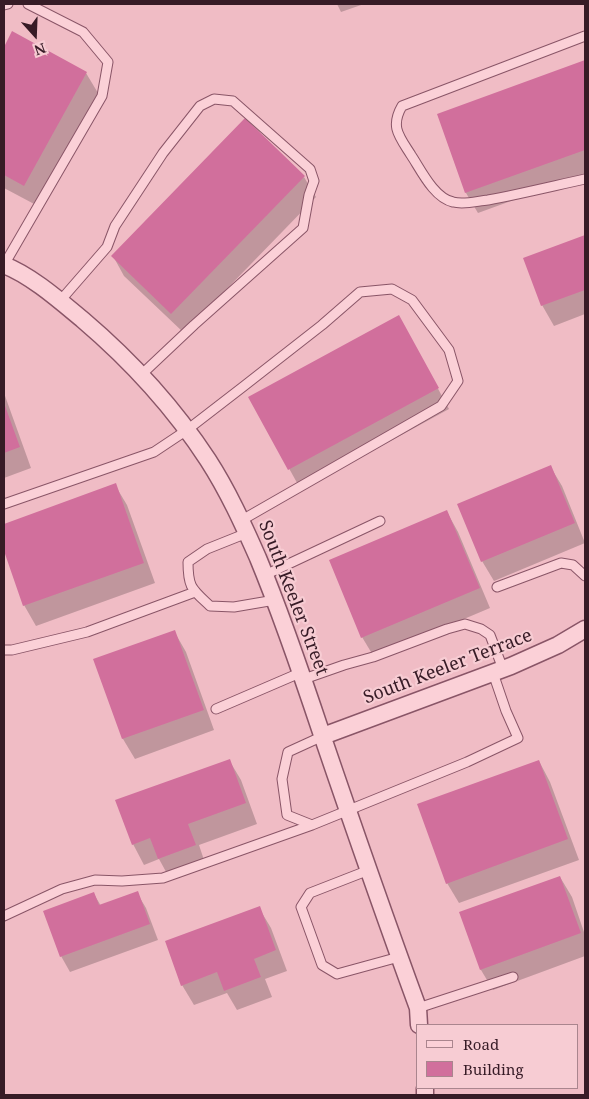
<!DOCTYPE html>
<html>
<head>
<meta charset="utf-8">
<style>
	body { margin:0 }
	#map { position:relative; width:589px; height:1099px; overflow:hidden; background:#f0bcc5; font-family:"Noto Serif",serif }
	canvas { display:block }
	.frame { position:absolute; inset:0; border:5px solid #371b26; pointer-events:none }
	.legend { position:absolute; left:416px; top:1024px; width:162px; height:65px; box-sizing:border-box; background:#f7ccd3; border:1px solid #aa858e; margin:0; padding:6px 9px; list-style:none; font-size:15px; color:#371b26 }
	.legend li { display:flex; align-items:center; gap:10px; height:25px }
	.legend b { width:25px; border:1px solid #aa858e }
	.north { position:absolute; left:10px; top:10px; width:50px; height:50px; -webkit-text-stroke:4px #f7ccd3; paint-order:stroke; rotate:160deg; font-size:14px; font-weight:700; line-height:20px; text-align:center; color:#371b26 }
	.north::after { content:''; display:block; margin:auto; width:18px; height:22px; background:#371b26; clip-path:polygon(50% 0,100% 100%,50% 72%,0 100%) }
</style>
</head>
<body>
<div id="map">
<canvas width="589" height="1099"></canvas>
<div class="frame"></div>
<ul class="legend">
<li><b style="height:6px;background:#fbd0d7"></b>Road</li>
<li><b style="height:14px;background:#d16f9c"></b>Building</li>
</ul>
<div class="north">N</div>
</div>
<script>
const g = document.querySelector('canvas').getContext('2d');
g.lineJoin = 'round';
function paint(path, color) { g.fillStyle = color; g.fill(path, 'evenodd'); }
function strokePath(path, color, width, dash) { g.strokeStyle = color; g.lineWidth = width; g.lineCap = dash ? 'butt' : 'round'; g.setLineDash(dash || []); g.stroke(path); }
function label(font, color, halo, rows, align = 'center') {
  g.font = font + ' "Noto Serif",serif'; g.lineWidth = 4.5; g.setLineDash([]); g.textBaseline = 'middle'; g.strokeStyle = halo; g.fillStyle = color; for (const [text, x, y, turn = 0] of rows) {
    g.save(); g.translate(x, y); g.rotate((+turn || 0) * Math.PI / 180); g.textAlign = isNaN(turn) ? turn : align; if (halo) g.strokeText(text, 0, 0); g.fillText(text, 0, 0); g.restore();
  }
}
paint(new Path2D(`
	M337 4H364L341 12Z
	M13 33 86 73 98 93 36 205 4 188V50Z
	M585 62V174L478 213 466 193 438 115Z
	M304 177 316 197 184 333 124 276 113 256Z
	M585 237V314L554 326 542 305 525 258Z
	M410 337 449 409 301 490 250 398Z
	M4 393 31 468 4 478Z
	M550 466 562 486 585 543 494 581 482 561Z
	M115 485 127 505 155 583 36 626 24 605 4 548V525Z
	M447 512 458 532 490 608 374 657 362 637Z
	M174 631 186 652 214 730 135 759 123 739 95 660Z
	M229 760 241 780 257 824 199 845 206 866 170 879 159 859 144 865 133 844Z
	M539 761 550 782 579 860 459 903 447 883Z
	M560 877 572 897 585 935V956L493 990 481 970 461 913Z
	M137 893 146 908 158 940 70 972 61 956 94 894 101 906Z
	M259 908 271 928 287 971 265 979 272 997 237 1010 227 993 194 1005 182 985Z`), '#0003');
paint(new Path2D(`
	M12 31 87 72 24 186 4 175V47Z
	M585 60V150L465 193 437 114Z
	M245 118 305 176 171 314 111 256Z
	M585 235V290L541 306 523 258Z
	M399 315 439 388 288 470 248 397Z
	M4 403 20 447 4 453Z
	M551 465 575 523 481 562 457 504Z
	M116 483 144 563 23 606 4 551V524Z
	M447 510 480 588 361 638 329 560Z
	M175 630 204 710 122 739 93 659Z
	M230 759 246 803 188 824 196 845 158 859 150 838 132 845 115 800Z
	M539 760 568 839 446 884 417 804Z
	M560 876 581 933 480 970 459 912Z
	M138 891 150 924 60 957 43 911 94 892 99 905Z
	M260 906 276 950 254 959 261 977 224 991 217 972 181 986 165 941Z`), '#d16f9c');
const lane = new Path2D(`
	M4 5 8 4
	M585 36 402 106C390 127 399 136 411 155 421 170 434 198 453 202 464 205 477 201 488 200 520 194 553 186 585 179
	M4 265 102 96 108 62 83 32 28 4
	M60 301 107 247 115 226 163 153 200 106 214 99 233 101 310 169 314 181 309 195 303 228 194 325 141 375
	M4 504 154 452 187 430 244 386 322 325 360 292 392 289 412 300 449 350 458 381 441 406 242 520
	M247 533 207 549 188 562C188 588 192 589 210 606L234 607 275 600
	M265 575 380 521
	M497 587 561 563 573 565 585 576
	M4 650H12L87 632 195 592
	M304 679 344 665 373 657 447 629 465 624 481 629 490 635 503 669
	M216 709 302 672
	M323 736 288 752 282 779 287 815 312 825 467 762 518 738 506 711 493 673
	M369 870 310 893 301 907 322 965 337 974 399 957
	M4 916 62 889 95 880 122 881 163 878 312 825
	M418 1008 513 977`);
const street = new Path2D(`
	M4 265C32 276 60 301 83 320 130 360 174 408 208 460 228 491 243 524 258 558 282 616 302 675 322 735 353 826 385 918 418 1008L419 1025
	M323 736 511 666 558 645 585 629
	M425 1088V1095`);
strokePath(lane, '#895567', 11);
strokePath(street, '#895567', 19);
strokePath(lane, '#fbd0d7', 9);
strokePath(street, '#fbd0d7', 16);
label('18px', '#371b26', '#f7ccd3', [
	["South Keeler Street",293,598,69],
	["South Keeler Terrace",448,667,-21]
]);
</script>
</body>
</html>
